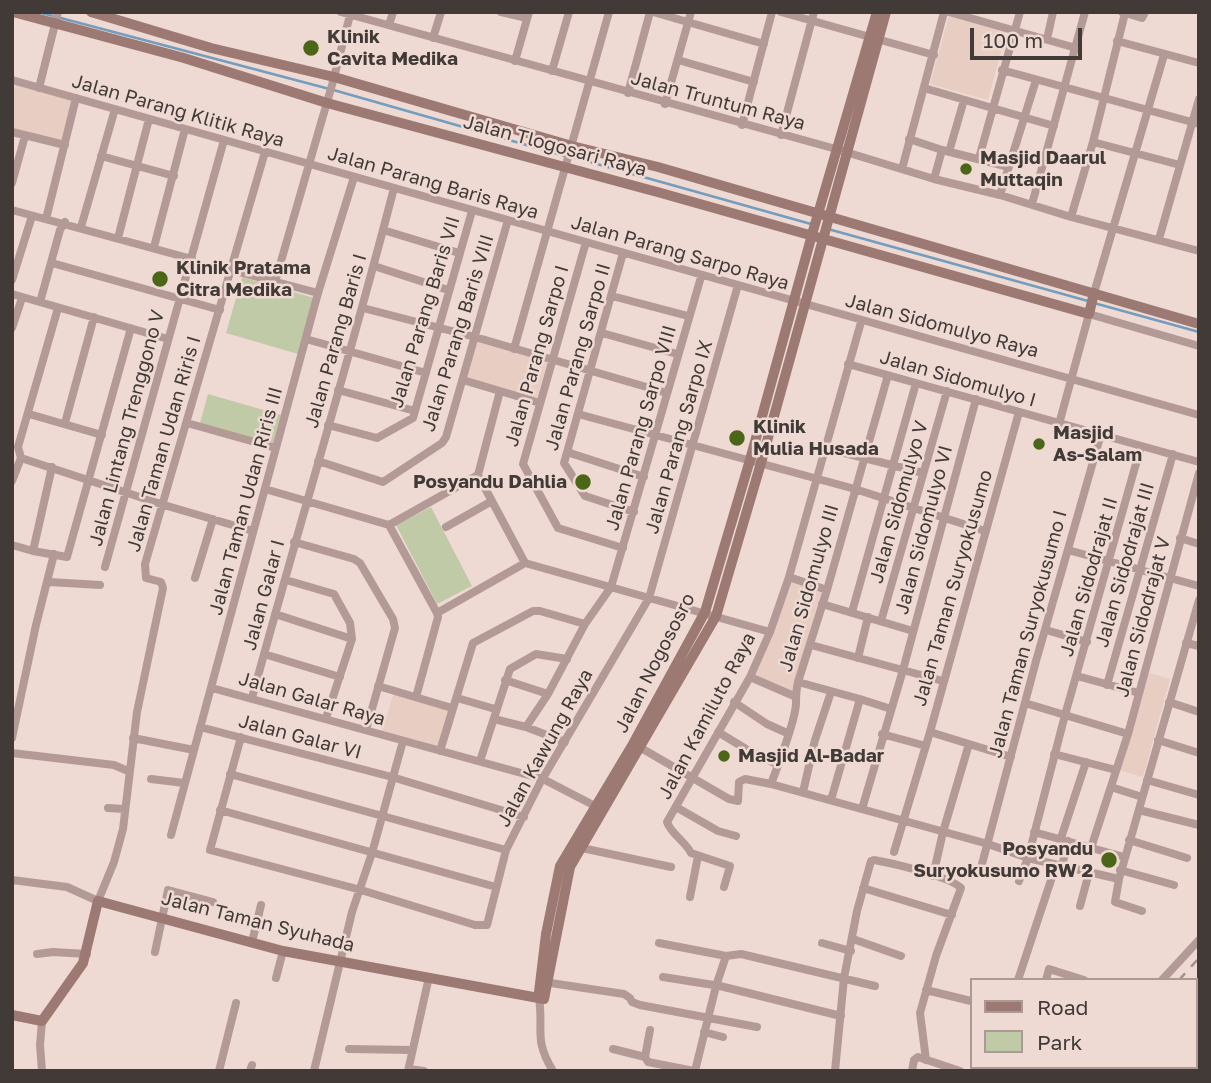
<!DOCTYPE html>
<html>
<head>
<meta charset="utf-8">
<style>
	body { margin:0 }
	#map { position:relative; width:1211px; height:1083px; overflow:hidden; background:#eedad3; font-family:"Golos Text",sans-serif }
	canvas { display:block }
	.frame { position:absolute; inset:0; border:14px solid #423a37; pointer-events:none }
	.legend { position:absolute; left:970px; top:978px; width:228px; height:91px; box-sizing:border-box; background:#eedad3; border:2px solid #a99a95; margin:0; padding:9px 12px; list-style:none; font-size:21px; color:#423a37 }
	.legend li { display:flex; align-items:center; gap:14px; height:35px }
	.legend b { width:35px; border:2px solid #a99a95 }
	.scale { position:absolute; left:970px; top:28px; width:112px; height:32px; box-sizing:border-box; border:4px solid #423a37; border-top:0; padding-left:9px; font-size:21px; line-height:24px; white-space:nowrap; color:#423a37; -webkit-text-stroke:5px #eedad3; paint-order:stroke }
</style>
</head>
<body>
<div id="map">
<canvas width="1211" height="1083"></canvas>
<div class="frame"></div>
<ul class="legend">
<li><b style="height:9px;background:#9c7973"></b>Road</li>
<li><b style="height:19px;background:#c1caa7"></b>Park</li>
</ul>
<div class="scale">100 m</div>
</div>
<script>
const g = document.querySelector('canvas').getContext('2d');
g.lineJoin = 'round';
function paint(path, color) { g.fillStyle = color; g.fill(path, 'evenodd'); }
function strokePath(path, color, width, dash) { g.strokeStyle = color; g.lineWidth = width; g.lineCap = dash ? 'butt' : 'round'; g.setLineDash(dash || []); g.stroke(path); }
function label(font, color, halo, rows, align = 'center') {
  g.font = font + ' "Golos Text",sans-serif'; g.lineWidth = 5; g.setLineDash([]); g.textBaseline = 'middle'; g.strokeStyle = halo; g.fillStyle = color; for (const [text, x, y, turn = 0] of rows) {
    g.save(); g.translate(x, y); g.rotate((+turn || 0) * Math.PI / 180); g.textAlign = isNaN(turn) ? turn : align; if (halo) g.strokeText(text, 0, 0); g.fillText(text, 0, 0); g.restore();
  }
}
paint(new Path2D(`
	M949 16 1006 32 988 100 930 84Z
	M16 83 74 100 62 142 12 128V95Z
	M476 340 548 360 537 398 466 379Z
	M791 580 823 591 794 692 753 676Z
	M1146 672 1170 679 1143 777 1119 770Z
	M394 692 450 710 437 749 382 732Z`), '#e8cdc3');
paint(new Path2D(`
	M242 277 314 298 298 354 226 333Z
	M208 394 281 415 273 444 200 423Z
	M431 507 472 586 437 604 396 525Z`), '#c1caa7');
strokePath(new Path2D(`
	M38 12 337 91 565 156
	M572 157 811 224
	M828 229 1088 301
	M1094 303 1199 332`), '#739dbe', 2.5);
strokePath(new Path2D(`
	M341 12 836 149 934 179 1000 195 1071 217 1199 251
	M501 12 527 18
	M653 12 764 44
	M781 12 934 55
	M949 12 1076 48
	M1122 12 1142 18 1145 12
	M389 25 393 12
	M433 38 441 12
	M1047 39 1053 12
	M1117 41 1199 63
	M678 60 754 82
	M515 61 529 12
	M1002 70 1199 124
	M552 71 569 12
	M12 80 1199 415
	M39 88 58 12
	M924 88 1054 126
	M628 93 650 12
	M665 104 691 12
	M742 125 772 12
	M12 132 65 145
	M781 135 814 12
	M909 139 942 150 1009 167
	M1093 142 1180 165
	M949 152 964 100
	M101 156 174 176
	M979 158 1020 12
	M902 169 944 12
	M934 179 942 150
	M12 183 25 136
	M1000 195 1036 80
	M1032 204 1085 12
	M12 210 192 259
	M1071 217 1093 142 1125 13
	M46 219 76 98
	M81 227 115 109
	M383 230 459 253
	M118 238 149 119
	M1159 239 1199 99
	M586 242 523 464 558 528 623 548
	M154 247 185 129
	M623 253 564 463 585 496 634 512
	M52 263 220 310
	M374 266 448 290
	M231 270 318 293
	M12 280 32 216
	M275 282 332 85 350 15
	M1094 293 1164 55
	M12 294 168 339
	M612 296 688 316
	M40 302 60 230 65 222
	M363 308 475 337 667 393
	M12 328 22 298
	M602 333 677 354
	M306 339 426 373
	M514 349 609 12
	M848 364 1199 462
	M463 380 540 403
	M338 390 415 411
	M29 414 102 435
	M578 414 855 489 985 531
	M65 423 94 317
	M187 423 276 448
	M1059 424 1089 314 1199 346
	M328 425 377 438 413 418 472 211
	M825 448 923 473
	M567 452 644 477
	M21 458 164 505 253 531
	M318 461 383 482 442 443 446 437 508 220
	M478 475 525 563 437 613 389 525Z
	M478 475 500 391
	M12 481 21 458 18 447 58 308
	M265 489 389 525
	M446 527 492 501
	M1180 538 1199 544
	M294 542 354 559 360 563 393 619 395 628 366 730
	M12 545 33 551 67 557 131 328
	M1068 550 1199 586
	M33 551 52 467
	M525 563 770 632
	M105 567 224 140
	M789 577 827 590
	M195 578 213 519
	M286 580 334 594 350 623 352 639 326 718
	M49 582 100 585
	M822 604 913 631
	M852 612 916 383
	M275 614 352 639
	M881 621 947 391
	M1046 630 1087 642
	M1186 643 1199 646
	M811 645 943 681
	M264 654 340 677
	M858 658 868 617
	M1077 676 1139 693
	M750 677 794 696
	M505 680 548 694
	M798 682 860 699 891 709
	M1107 685 1173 454
	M378 686 452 708
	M212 688 543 779 599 808
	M416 697 438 617 437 613
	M252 698C298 528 350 359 394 188
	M457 698 495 709
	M734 702 767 724 787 733
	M1169 702 1199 712
	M1025 703 1128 734
	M494 719 526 727 565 742
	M200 727 392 777 524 817
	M526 727 548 694 585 624 611 587 701 277
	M718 732 746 749 778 765
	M930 732 1011 757
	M882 734 926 746
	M241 737 210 850 361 890 475 925H487L506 850 540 783 649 598 738 285
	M12 738 36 625 54 554
	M133 738 194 750
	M1158 740 1199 753
	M641 748 729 799 738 801 739 782 745 779 771 784 988 844 1028 858 1119 879
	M440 751 473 643 533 611H540L585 624
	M12 753 114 765 128 771
	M1054 754 1116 770
	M480 761 510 669 536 654 567 659
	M230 774 506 850
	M151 779 184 783
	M1147 780 1199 795
	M771 784C778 765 795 723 796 704 796 696 796 690 798 682L827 590 888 375
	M1111 787 1142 797
	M803 792 815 740 831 692
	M831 800 860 699
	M676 807 718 831 736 836
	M108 808 125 809
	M862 809 903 670 976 399
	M220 810 496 887
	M1139 810 1199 825
	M1034 832 1124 857
	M171 835 318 293 354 177
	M1061 838 1086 762
	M1129 840 1187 858
	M582 848 671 867
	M1091 848 1128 734 1199 473
	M894 852 930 732 1019 412
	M982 864 1036 661 1101 434
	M1062 866 1068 841
	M1120 870 1174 885
	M933 876 943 832 969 744
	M12 880 67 887 98 901 114 862 123 829 137 712 163 588 161 582 146 578 145 564 265 152
	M1019 881 1028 858 1065 715 1141 446
	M724 887 730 866 691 853C685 841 671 834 667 822L750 677 770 632 789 577 861 322
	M863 888 952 915
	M690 897 698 856
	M1080 906 1089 873
	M1142 911 1115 902 1119 879 1199 600
	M853 939 901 956
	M252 942 261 905
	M659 943 726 956 741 954 875 986
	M822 943 851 951
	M155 952 168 890 213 902
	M37 954 53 952 87 954
	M663 977 720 986 841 1016
	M276 978 283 951
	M1018 980 1056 865
	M1046 980 1049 969 1084 980
	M1162 980 1199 940
	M544 982 624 994 630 998 632 1002 640 1005 757 1027
	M926 990 971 1001
	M539 998C544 1030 533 1038 553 1071
	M42 1021 40 1045 42 1071
	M650 1030 645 1057 648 1062 694 1071
	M704 1032 723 1037
	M349 1049 412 1050
	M613 1049 645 1057
	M409 1069 424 1071
	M219 1071 236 1003
	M250 1071 252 1065
	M314 1071 352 912 372 853 403 741
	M408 1071 429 977
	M695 1071 716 986 726 956
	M835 1071 844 978 857 911 871 861 874 860C892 863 951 877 961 888L936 956 920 1013 926 1060
	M912 1071 914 1060 918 1057 960 1071
	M1082 1071 1085 1067`), '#b39a96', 8);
strokePath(new Path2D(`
	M13 12 184 58 327 103 661 193 1089 314 1094 293
	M91 12 211 48 334 77 572 146 658 167 1199 324
	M539 992 546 934 560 866 633 744 705 612 750 460 813 231 877 12
	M1195 1009 1199 1005
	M12 1015 42 1021 83 963 98 901 283 951 544 999 570 867 716 616 761 463 886 12
	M1137 1071 1141 1067`), '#9c7973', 10);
strokePath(new Path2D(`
	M1179 980 1199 958
	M1098 1071 1101 1067`), '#a0918c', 2.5, [9, 9]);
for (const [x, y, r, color] of [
	[311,48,9,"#4c6617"],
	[966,169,7,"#4c6617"],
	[160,279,9,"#4c6617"],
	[737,438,9,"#4c6617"],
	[1039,444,7,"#4c6617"],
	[583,482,9,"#4c6617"],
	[724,756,7,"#4c6617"],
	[1109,860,9,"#4c6617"]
]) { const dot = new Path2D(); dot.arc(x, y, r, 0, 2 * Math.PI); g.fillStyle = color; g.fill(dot); strokePath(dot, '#eedad3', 2.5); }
label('bold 19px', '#423a37', '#eedad3', [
	["Klinik",327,37],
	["Cavita Medika",327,59],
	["Masjid Daarul",980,158],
	["Muttaqin",980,180],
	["Klinik Pratama",176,268],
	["Citra Medika",176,290],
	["Klinik",753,427],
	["Mulia Husada",753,449],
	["Masjid",1053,433],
	["As-Salam",1053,455],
	["Posyandu Dahlia",567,482,"right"],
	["Masjid Al-Badar",738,756],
	["Posyandu",1093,849,"right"],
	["Suryokusumo RW 2",1093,871,"right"]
], 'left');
label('19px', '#423a37', '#eedad3', [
	["Jalan Truntum Raya",718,101,15],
	["Jalan Parang Klitik Raya",178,111,16],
	["Jalan Tlogosari Raya",555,146,15],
	["Jalan Parang Baris Raya",433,183,16],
	["Jalan Parang Sarpo Raya",680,253,16],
	["Jalan Parang Baris VII",425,312,-73],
	["Jalan Sidomulyo Raya",942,326,15],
	["Jalan Parang Baris VIII",458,333,-73],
	["Jalan Parang Baris I",336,341,-74],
	["Jalan Parang Sarpo I",537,356,-74],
	["Jalan Parang Sarpo II",578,357,-74],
	["Jalan Sidomulyo I",958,379,16],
	["Jalan Lintang Trenggono V",127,428,-75],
	["Jalan Parang Sarpo VIII",641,428,-74],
	["Jalan Parang Sarpo IX",679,437,-74],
	["Jalan Taman Udan Riris I",164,444,-74],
	["Jalan Taman Udan Riris III",246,501,-75],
	["Jalan Sidomulyo V",899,502,-74],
	["Jalan Sidomulyo VI",924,530,-75],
	["Jalan Sidodrajat III",1125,565,-74],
	["Jalan Sidodrajat II",1089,577,-74],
	["Jalan Sidomulyo III",809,588,-74],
	["Jalan Taman Suryokusumo",953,588,-74],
	["Jalan Galar I",264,595,-75],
	["Jalan Sidodrajat V",1143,617,-75],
	["Jalan Taman Suryokusumo I",1028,634,-75],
	["Jalan Nogososro",655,663,-63],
	["Jalan Galar Raya",312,699,16],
	["Jalan Kamiluto Raya",707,716,-62],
	["Jalan Galar VI",300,737,15],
	["Jalan Kawung Raya",545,748,-61],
	["Jalan Taman Syuhada",258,922,14]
]);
</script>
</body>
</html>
